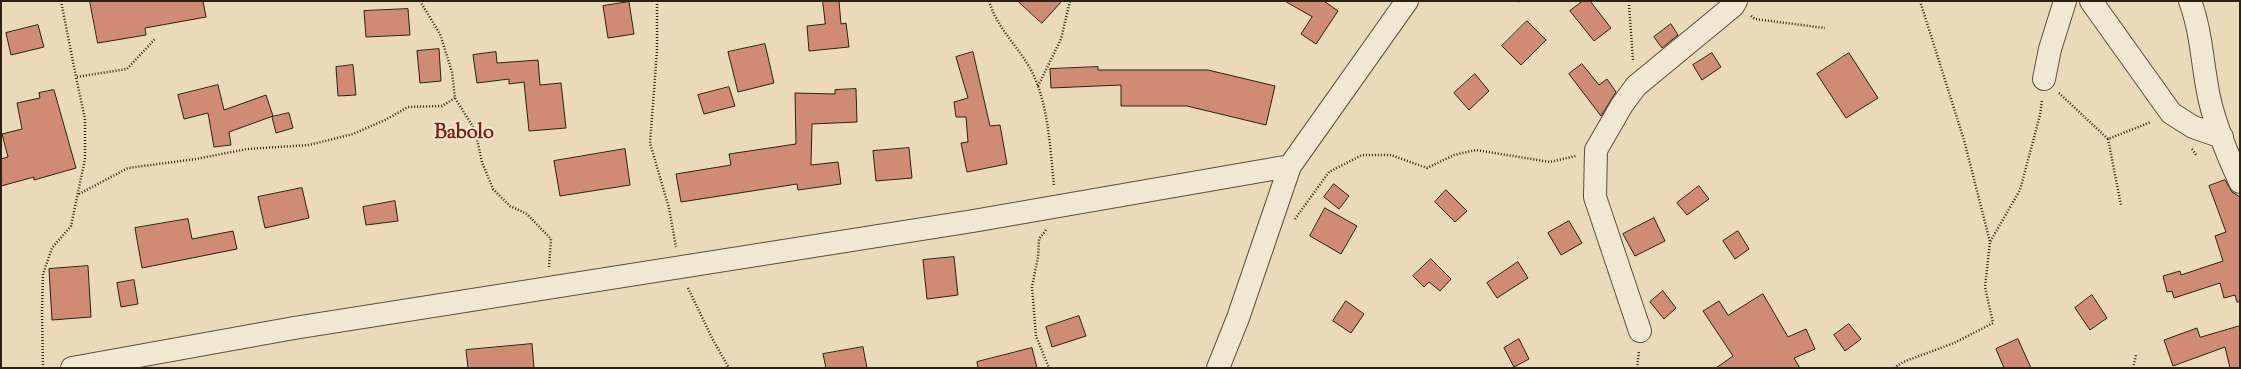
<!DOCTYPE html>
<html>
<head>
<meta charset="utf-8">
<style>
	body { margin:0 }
	#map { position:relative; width:2241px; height:369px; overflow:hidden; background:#eadaba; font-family:"Sorts Mill Goudy",serif }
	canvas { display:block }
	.frame { position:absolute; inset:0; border:2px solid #2d2111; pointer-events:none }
</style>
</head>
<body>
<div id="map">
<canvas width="2241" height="369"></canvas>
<div class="frame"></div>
</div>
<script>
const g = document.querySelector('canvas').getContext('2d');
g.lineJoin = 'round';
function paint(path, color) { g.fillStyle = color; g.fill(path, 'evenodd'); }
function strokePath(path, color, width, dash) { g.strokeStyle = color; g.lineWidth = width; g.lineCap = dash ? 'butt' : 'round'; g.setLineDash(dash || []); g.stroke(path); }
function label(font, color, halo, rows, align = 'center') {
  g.font = font + ' "Sorts Mill Goudy",serif'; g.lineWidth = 4; g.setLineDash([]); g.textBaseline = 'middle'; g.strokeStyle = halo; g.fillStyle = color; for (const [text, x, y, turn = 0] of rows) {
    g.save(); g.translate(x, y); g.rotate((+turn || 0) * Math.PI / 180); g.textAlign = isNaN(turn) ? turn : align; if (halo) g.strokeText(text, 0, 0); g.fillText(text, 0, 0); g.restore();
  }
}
const building = new Path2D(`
	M90 1H203L206 17 145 28 146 35 98 43Z
	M823 1H839L841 24 846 23 849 47 809 51 807 26 825 24Z
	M1018 1H1062L1042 23Z
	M1285 1H1324L1338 11 1316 44 1301 34 1312 17Z
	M1583 1H1590L1611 28 1594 41 1570 11Z
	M629 2 634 34 608 38 603 6Z
	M408 9 410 35 366 37 364 11Z
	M1527 21 1546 40 1521 65 1502 46Z
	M1671 24 1678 35 1662 48 1654 37Z
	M38 25 44 47 11 55 6 33Z
	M765 44 774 83 738 92 728 52Z
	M439 49 441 81 420 83 417 51Z
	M496 52 497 63 538 60 540 85 561 83 566 128 529 131 524 82 509 84V79L477 83 473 55Z
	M973 52 990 126 1000 125 1007 164 967 172 961 143 968 142 966 117H956L954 102 968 98 956 57Z
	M1712 53 1721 67 1702 80 1693 65Z
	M1849 53 1878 98 1846 118 1817 74Z
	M1582 64 1599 85 1607 79 1616 92 1601 116 1569 74Z
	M353 65 356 95 338 96 336 67Z
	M1098 67V70H1208L1275 86 1266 125 1187 106H1121V85L1051 88 1050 69Z
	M1475 74 1489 91 1469 110 1454 93Z
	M218 85 224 110 266 95 273 116 229 132 231 145 214 147 208 113 184 119 178 95Z
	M729 87 735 106 704 114 698 95Z
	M856 89 857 122 812 124 811 165 838 162 841 184 798 190 797 184 681 202 676 174 731 165 729 154 796 144 795 93 835 94V90Z
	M54 90 76 168 34 180V177L1 186V159L8 157 2 134 22 129 17 103 40 98 39 93Z
	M289 113 293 128 276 133 272 117Z
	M909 148 912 178 876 181 873 151Z
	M625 149 630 185 560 196 554 161Z
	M2225 180 2232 192 2240 197V302H2237L2235 295 2224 298 2220 283 2174 298 2172 291 2167 292 2163 276 2180 271 2181 275 2223 261 2215 236 2226 232 2209 186Z
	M1334 184 1349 196 1339 209 1324 197Z
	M1699 186 1709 199 1687 215 1677 203Z
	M302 188 309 218 265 228 258 197Z
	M1446 190 1467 211 1455 222 1435 202Z
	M395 201 398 221 366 225 363 207Z
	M1325 208 1357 226 1341 254 1310 236Z
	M1654 218 1665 241 1635 256 1623 234Z
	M188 219 192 239 233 231 237 249 142 268 135 228Z
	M1569 221 1582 243 1561 255 1548 233Z
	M1738 231 1749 249 1735 259 1723 241Z
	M954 257 958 295 927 299 923 260Z
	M1431 259 1451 279 1440 291 1429 282 1424 287 1413 276Z
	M1518 262 1528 278 1497 298 1487 283Z
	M88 266 91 317 52 320 49 269Z
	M134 280 138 304 121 307 117 283Z
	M1663 291 1676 308 1664 319 1650 302Z
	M1763 294 1788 337 1806 329 1815 349 1794 358 1800 368H1716L1733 356 1703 311 1719 301 1728 315Z
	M2092 295 2107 318 2090 330 2075 308Z
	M1346 301 1364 314 1351 333 1333 321Z
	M1079 316 1086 336 1052 347 1046 327Z
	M1849 324 1861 339 1845 351 1834 335Z
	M2240 326V368H2230L2225 347 2173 366 2164 340 2197 328 2200 337Z
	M1519 339 1529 359 1514 367 1504 348Z
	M2018 339 2031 368H2004L1996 349Z
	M532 344 534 368H468L466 350Z
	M863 347 867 368H826L823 354Z
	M1032 348 1037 368H978L977 362Z`);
paint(building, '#d08b75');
strokePath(building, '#2d2111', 1);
const minor = new Path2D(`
	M2091 1 2171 113 2193 127 2222 137
	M2190 1C2201 30 2202 61 2208 92 2213 119 2228 156 2240 182
	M2044 79 2050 49 2065 1
	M1640 331 1595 197 1596 150 1622 105 1636 86 1733 6 1736 1`);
const tertiary = new Path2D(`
	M72 368 294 328 973 221 1290 166
	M1218 368 1238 318 1290 166 1407 1`);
strokePath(minor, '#5c4f3b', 24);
strokePath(tertiary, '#5c4f3b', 24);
strokePath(new Path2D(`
	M61 1 76 77
	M420 1 440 34 452 72 455 98 475 130 482 162 493 189 510 206 527 214 551 239 549 267
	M657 1V51L650 143 669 208 676 247
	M989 1C997 29 1021 49 1033 74 1049 108 1050 149 1054 185
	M1519 1 1520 2
	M1920 1 1964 140 1990 242
	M1629 5 1633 60
	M1751 16 1755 19 1825 28
	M1038 86 1061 39 1070 1
	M2059 93 2108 139 2151 122
	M2108 139 2121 205
	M2192 149 2197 156
	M79 194 128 168 196 159 247 149 309 145 353 134 385 120 408 107 442 106 455 98
	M1295 219 1329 172 1362 155H1391L1427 168 1454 155 1476 150 1550 162 1576 156
	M1046 230 1039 239 1038 257 1032 287 1036 336 1049 368
	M688 288 713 340 729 368
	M43 368 42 311 43 274 52 248 71 226 85 159V119L76 77 127 69 155 39
	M1637 368 1639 351
	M1894 368 1903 362 1954 343 1993 323 1985 287 1990 242 2020 190 2040 115 2042 100
	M2133 368 2136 355`), '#2d2111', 2.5, [1, 2]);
strokePath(minor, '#f1e7d2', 22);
strokePath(tertiary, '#f1e7d2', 22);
label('bold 20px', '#7a1f14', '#f1e7d2', [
	["Babolo",464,135]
]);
</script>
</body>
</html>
